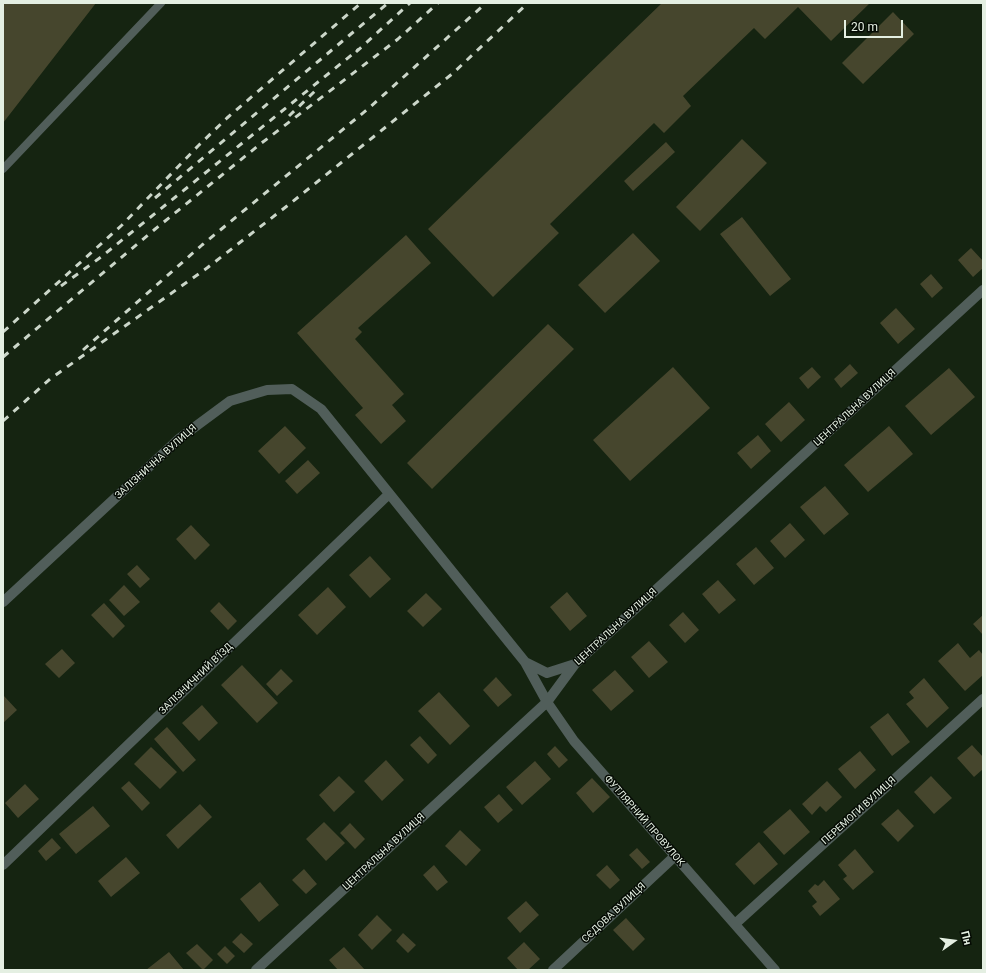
<!DOCTYPE html>
<html>
<head>
<meta charset="utf-8">
<style>
	body { margin:0 }
	#map { position:relative; width:986px; height:973px; overflow:hidden; background:#152411; font-family:Roboto,sans-serif }
	canvas { display:block }
	.frame { position:absolute; inset:0; border:4px solid #e4efe2; pointer-events:none }
	.north { position:absolute; left:934px; top:921px; width:40px; height:40px; -webkit-text-stroke:3px #050b04; paint-order:stroke; rotate:76deg; font-size:11px; font-weight:700; line-height:16px; text-align:center; color:#e4efe2 }
	.north::after { content:''; display:block; margin:auto; width:14px; height:18px; background:#e4efe2; clip-path:polygon(50% 0,100% 100%,50% 72%,0 100%) }
	.scale { position:absolute; left:844px; top:20px; width:59px; height:18px; box-sizing:border-box; border:2px solid #e4efe2; border-top:0; padding-left:5px; font-size:12px; line-height:14px; white-space:nowrap; color:#e4efe2; -webkit-text-stroke:3px #050b04; paint-order:stroke }
</style>
</head>
<body>
<div id="map">
<canvas width="986" height="973"></canvas>
<div class="frame"></div>
<div class="north">Пн</div>
<div class="scale">20 m</div>
</div>
<script>
const g = document.querySelector('canvas').getContext('2d');
g.lineJoin = 'round';
function paint(path, color) { g.fillStyle = color; g.fill(path, 'evenodd'); }
function strokePath(path, color, width, dash) { g.strokeStyle = color; g.lineWidth = width; g.lineCap = dash ? 'butt' : 'round'; g.setLineDash(dash || []); g.stroke(path); }
function label(font, color, halo, rows, align = 'center') {
  g.font = font + ' Roboto,sans-serif'; g.lineWidth = 3; g.setLineDash([]); g.textBaseline = 'middle'; g.strokeStyle = halo; g.fillStyle = color; for (const [text, x, y, turn = 0] of rows) {
    g.save(); g.translate(x, y); g.rotate((+turn || 0) * Math.PI / 180); g.textAlign = isNaN(turn) ? turn : align; if (halo) g.strokeText(text, 0, 0); g.fillText(text, 0, 0); g.restore();
  }
}
paint(new Path2D(`
	M3 3H96L3 123Z
	M662 3H870L831 41 798 7 765 39 754 28 683 96 691 106 664 133 654 123 550 224 559 233 493 297 428 229Z
	M893 12 914 34 863 84 842 63Z
	M742 139 767 163 700 231 676 207Z
	M666 142 675 152 633 191 624 181Z
	M742 217 791 279 770 296 720 234Z
	M633 233 660 261 605 313 578 285Z
	M406 235 431 263 358 328 362 332 355 339 404 394 392 405 406 421 381 444 355 415 363 408 297 333Z
	M971 248 983 261V268L973 277 958 260Z
	M931 274 943 288 932 298 920 284Z
	M896 308 915 329 898 344 880 323Z
	M548 324 574 349 432 489 407 463Z
	M850 364 858 373 841 388 834 379Z
	M673 367 710 408 630 481 593 440Z
	M812 367 821 377 808 389 799 378Z
	M949 368 975 397 931 435 905 406Z
	M789 402 805 420 781 442 765 424Z
	M285 426 306 448 279 474 258 451Z
	M889 426 913 454 868 492 844 465Z
	M758 435 771 451 751 469 737 453Z
	M308 460 320 473 297 494 285 481Z
	M825 486 849 514 824 535 800 507Z
	M790 523 805 540 785 558 770 541Z
	M191 525 210 545 195 560 176 539Z
	M756 547 774 568 754 585 736 564Z
	M370 556 391 579 370 598 349 575Z
	M137 565 150 579 140 588 127 574Z
	M718 580 736 600 719 614 702 594Z
	M124 585 140 602 124 616 109 600Z
	M328 587 346 607 317 635 298 615Z
	M567 592 587 616 570 631 550 607Z
	M426 593 442 609 423 627 407 611Z
	M219 602 237 621 228 630 210 611Z
	M104 603 125 626 113 638 91 615Z
	M683 612 699 630 685 643 669 625Z
	M983 615V635L973 624Z
	M649 641 668 662 649 678 631 657Z
	M958 643 970 658 979 650 983 655V675L965 691 938 661Z
	M62 649 75 663 59 678 45 664Z
	M242 665 278 703 257 723 221 685Z
	M281 669 293 681 277 696 266 684Z
	M615 670 634 691 611 711 592 690Z
	M496 677 512 695 498 707 483 690Z
	M924 678 949 708 927 728 906 704 914 698 909 692Z
	M439 692 470 726 450 745 418 711Z
	M4 696 17 710 3 723V697Z
	M202 705 218 723 199 741 182 723Z
	M888 713 910 742 892 756 870 727Z
	M167 727 196 760 183 772 154 739Z
	M420 736 437 755 428 764 410 745Z
	M972 745 983 757V769L974 777 957 758Z
	M555 746 568 760 559 768 547 754Z
	M151 747 177 772 160 789 134 764Z
	M860 751 876 770 855 789 838 769Z
	M386 760 404 780 382 801 364 781Z
	M535 761 551 779 522 805 506 787Z
	M339 776 355 792 334 812 319 795Z
	M931 776 952 798 934 814 914 792Z
	M592 778 610 797 593 813 576 793Z
	M129 781 150 803 142 811 121 788Z
	M827 781 842 797 826 812 820 806 812 815 802 804Z
	M25 784 39 799 18 818 5 803Z
	M499 794 513 810 498 823 484 807Z
	M200 804 212 817 178 849 166 835Z
	M93 806 110 826 76 854 59 834Z
	M790 809 810 832 784 855 763 832Z
	M898 809 914 826 898 842 881 824Z
	M324 822 345 843 326 861 306 839Z
	M350 823 365 839 355 849 340 833Z
	M460 830 481 850 466 866 445 846Z
	M52 838 61 848 46 861 38 851Z
	M759 842 778 864 754 885 735 864Z
	M637 848 650 862 642 869 629 855Z
	M855 849 874 872 853 890 843 879 847 876 838 865Z
	M126 857 140 873 111 897 98 881Z
	M434 865 448 882 437 891 423 875Z
	M607 865 620 880 610 889 596 875Z
	M304 869 317 884 306 894 292 880Z
	M824 880 840 899 820 916 812 906 817 902 808 891 815 884 818 886Z
	M260 882 279 905 259 922 240 899Z
	M526 901 539 915 520 933 507 918Z
	M377 915 392 930 372 950 358 935Z
	M626 918 645 939 633 951 613 930Z
	M241 933 253 944 244 953 232 942Z
	M403 933 416 945 408 953 396 941Z
	M524 942 540 959 528 970H518L507 958Z
	M197 944 213 960 203 970 186 953Z
	M225 946 235 956 227 964 217 954Z
	M344 947 365 970H338L329 960Z
	M169 952 184 970H146Z`), '#46462d');
strokePath(new Path2D(`
	M3 169 161 3`), '#515e5a', 8);
strokePath(new Path2D(`
	M3 602 180 438 230 401 267 390 292 389 321 409 525 662 547 673 575 664
	M525 662 547 702 574 741 775 970
	M3 865 389 494
	M735 924 983 699
	M256 970 547 702 575 664 983 290
	M553 970 675 856`), '#515e5a', 10);
strokePath(new Path2D(`
	M356 52 410 3
	M289 116 315 91
	M155 198 388 3
	M61 286 101 257 359 49
	M3 332 122 225 198 146 227 118 361 3
	M83 350 202 245 369 108 486 3
	M3 357 154 230 259 145 398 39 438 3
	M3 421 50 379 207 268 287 206 452 74 528 3`), '#cbd6c9', 3, [7, 7]);
label('10px', '#e4efe2', '#050b04', [
	["ЦЕНТРАЛЬНА ВУЛИЦЯ",855,408,-43],
	["ЗАЛІЗНИЧНА ВУЛИЦЯ",156,462,-42],
	["ЦЕНТРАЛЬНА ВУЛИЦЯ",616,627,-43],
	["ЗАЛІЗНИЧНИЙ В’ЇЗД",196,679,-44],
	["ПЕРЕМОГИ ВУЛИЦЯ",859,811,-42],
	["ФУТЛЯРНИЙ ПРОВУЛОК",644,821,49],
	["ЦЕНТРАЛЬНА ВУЛИЦЯ",384,852,-43],
	["СЄДОВА ВУЛИЦЯ",614,913,-43]
]);
</script>
</body>
</html>
